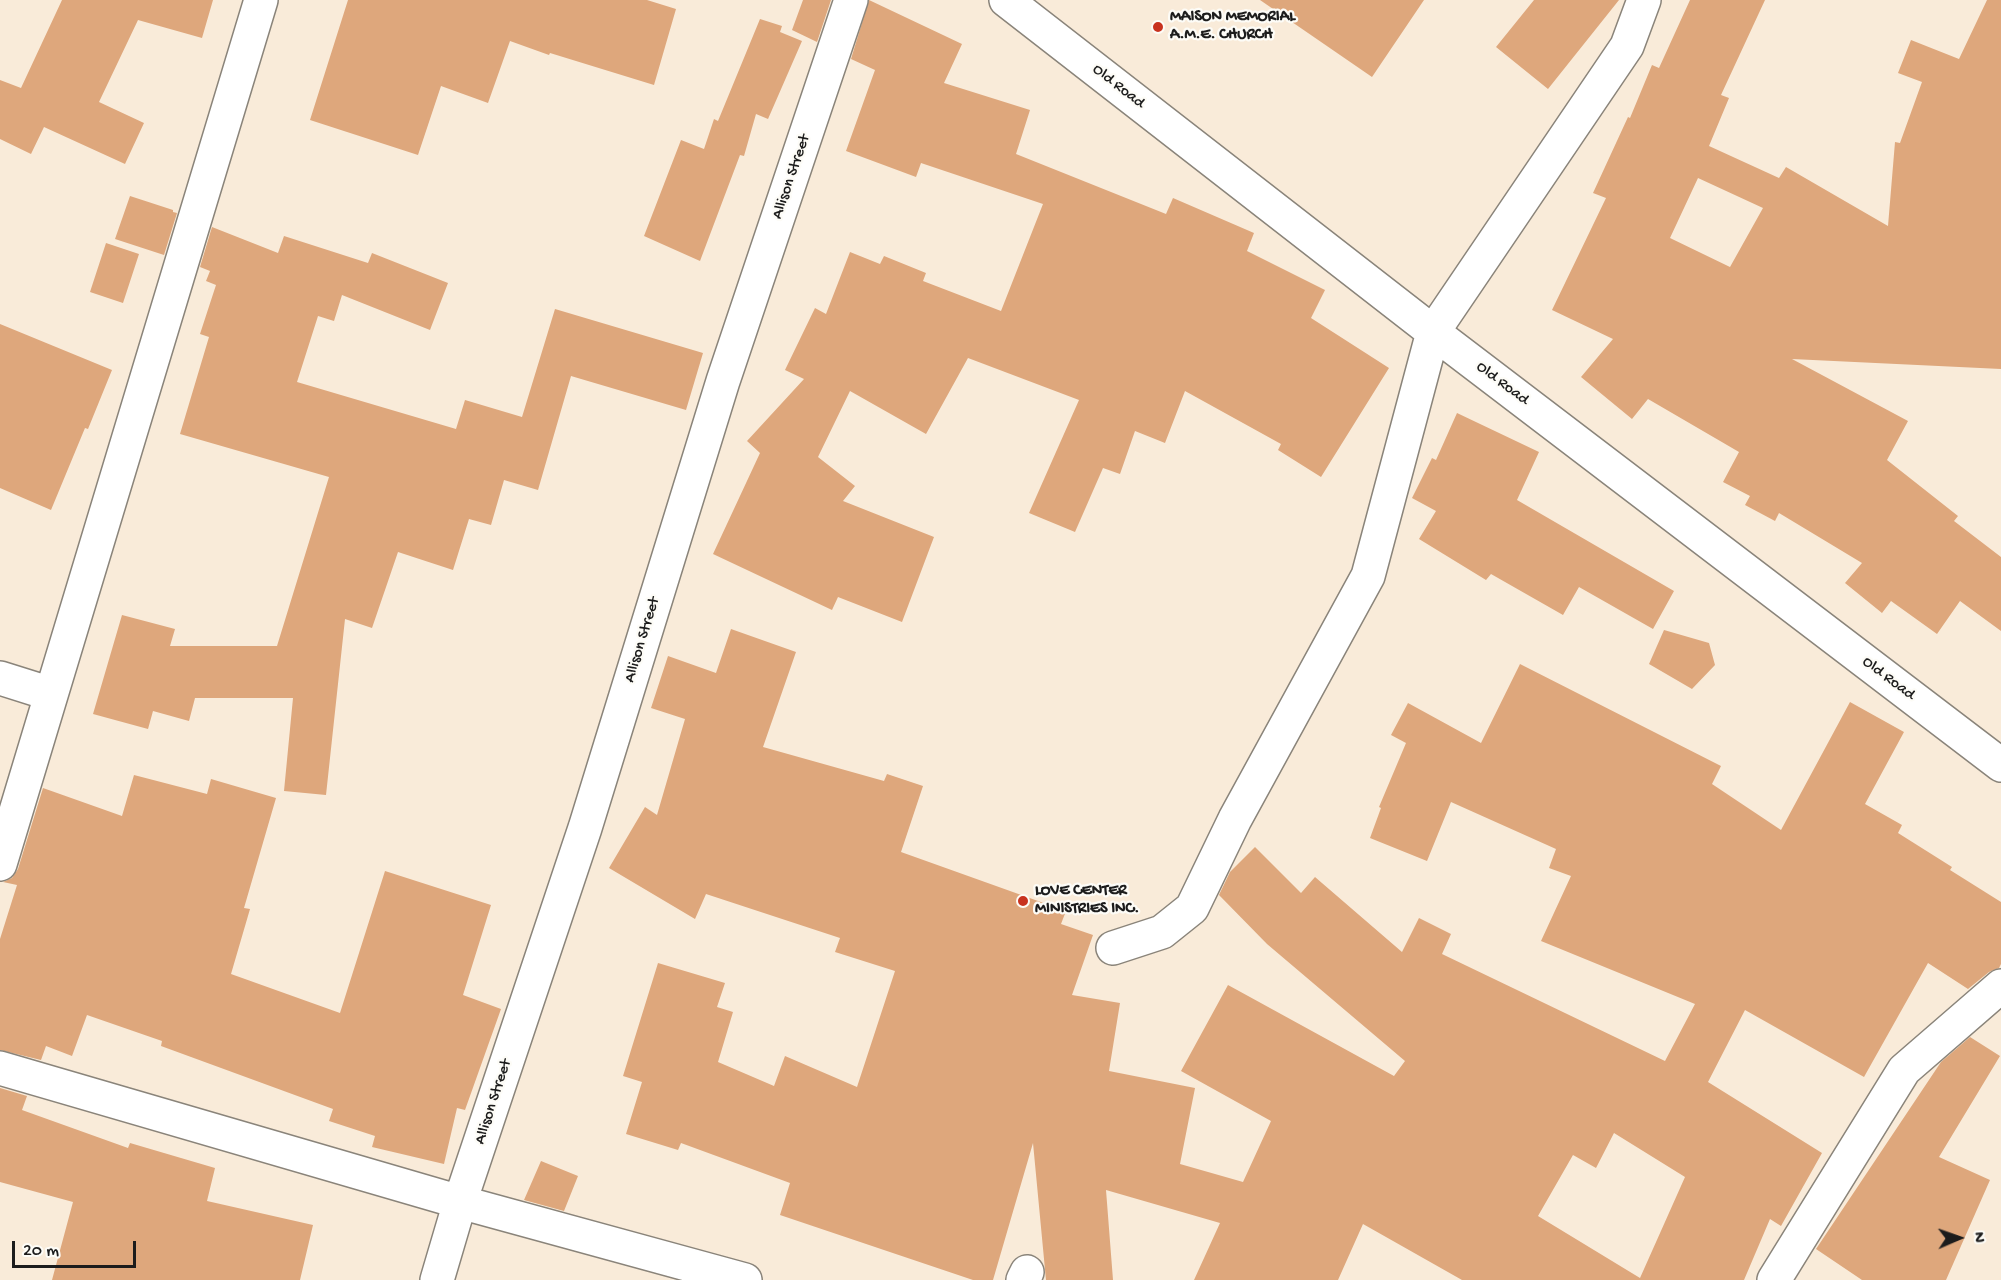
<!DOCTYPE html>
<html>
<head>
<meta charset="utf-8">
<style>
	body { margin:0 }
	#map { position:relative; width:2001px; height:1280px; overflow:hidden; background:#f9ebd9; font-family:"Gochi Hand",sans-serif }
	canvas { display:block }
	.north { position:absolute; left:1929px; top:1208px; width:60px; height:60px; -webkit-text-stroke:4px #fdfcf7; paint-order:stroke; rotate:88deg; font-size:16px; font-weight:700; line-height:24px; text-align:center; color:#1c1c1c }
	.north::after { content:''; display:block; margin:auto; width:21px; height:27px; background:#1c1c1c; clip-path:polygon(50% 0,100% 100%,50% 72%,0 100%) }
	.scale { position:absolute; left:12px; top:1241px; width:124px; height:27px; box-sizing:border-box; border:3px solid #1c1c1c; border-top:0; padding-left:8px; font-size:18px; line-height:21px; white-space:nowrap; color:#1c1c1c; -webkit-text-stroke:4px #fdfcf7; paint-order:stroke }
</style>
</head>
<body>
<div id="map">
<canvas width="2001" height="1280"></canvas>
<div class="north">N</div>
<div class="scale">20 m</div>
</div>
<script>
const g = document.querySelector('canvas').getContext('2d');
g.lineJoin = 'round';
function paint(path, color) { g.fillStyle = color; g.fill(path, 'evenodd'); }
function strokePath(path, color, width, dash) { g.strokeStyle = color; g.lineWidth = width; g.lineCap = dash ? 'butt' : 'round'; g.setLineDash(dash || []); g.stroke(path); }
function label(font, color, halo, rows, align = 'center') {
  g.font = font + ' "Gochi Hand",sans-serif'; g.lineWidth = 4.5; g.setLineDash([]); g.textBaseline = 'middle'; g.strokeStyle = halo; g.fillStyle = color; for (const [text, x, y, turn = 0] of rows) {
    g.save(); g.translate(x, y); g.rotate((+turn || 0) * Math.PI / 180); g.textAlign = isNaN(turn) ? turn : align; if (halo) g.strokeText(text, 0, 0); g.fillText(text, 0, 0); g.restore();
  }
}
paint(new Path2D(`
	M62 0H213L202 38 138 20 99 102 144 123 125 164 44 127 31 154 0 139V80L21 88Z
	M348 0H647L676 9 654 85 550 53 549 55 510 41 488 103 441 86 418 155 310 120Z
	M803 0H831L817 42 792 30Z
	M869 0 962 44 944 83 1030 110 1016 154 1166 214 1173 198 1254 233 1247 251 1325 290 1311 318 1389 368 1321 477 1278 450 1281 444 1185 391 1165 443 1135 431 1120 474 1103 468 1075 532 1029 513 1079 400 968 358 926 434 850 391 818 457 855 486 843 501 934 537 902 622 838 597 832 610 713 554 760 453 747 441 804 379 785 370 815 308 826 314 850 252 880 264 884 256 926 273 923 281 1001 311 1043 204 921 163 916 177 846 151 875 70 851 59Z
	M1260 0H1424L1372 77Z
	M1534 0H1619L1548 89 1496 47Z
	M1690 0H1765L1721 95 1729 98 1709 146 1779 178 1786 167 1888 226 1895 142 1900 143 1922 82 1898 73 1911 40 1959 59 1987 0H2001V369L1792 359 1908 421 1887 460 1958 516 1954 521 2001 557V631L1960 601 1937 634 1891 601 1882 613 1845 583 1862 563 1779 513 1775 521 1745 505 1750 496 1723 482 1739 452 1648 399 1632 419 1581 377 1613 339 1552 310 1606 198 1593 193 1628 117 1630 118 1652 65 1659 68ZM1698 178 1763 208 1730 267 1670 238Z
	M760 19 782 26 780 32 802 41 768 119 756 114 744 156 740 155 700 261 644 236 681 140 704 149 714 119 718 121Z
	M130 196 173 210V212L177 213 164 255 115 239Z
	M212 227 278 253 284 236 368 263 372 253 448 283 430 330 342 295 334 321 318 316 297 382 456 429 465 400 522 417 555 309 703 353 686 410 571 376 538 490 504 480 491 525 469 519 453 570 398 552 372 628 345 619 326 795 284 791 293 698H195L189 721 153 711 148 729 93 714 122 615 175 629 170 646H277L329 477 180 434 209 337 200 334 216 285 206 281 210 271 200 267Z
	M106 243 139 254 123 303 90 292Z
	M0 324 112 370 88 429 85 428 51 510 0 488Z
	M1457 413 1539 452 1517 500 1674 591 1653 629 1579 587 1563 615 1491 574 1486 580 1419 539 1436 511 1412 498 1432 458 1436 460Z
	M731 629 796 652 763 747 884 781 887 774 923 786 901 852 1066 911 1061 924 1093 935 1072 995 1120 1003 1109 1071 1195 1088 1180 1164 1243 1182 1271 1121 1181 1071 1228 985 1394 1076 1405 1061 1267 944 1219 895 1230 872 1255 847 1301 893 1315 877 1402 952 1419 918 1451 934 1442 954 1665 1061 1695 1004 1541 941 1571 876 1549 868 1556 849 1451 802 1427 861 1370 838 1381 808 1379 807 1406 743 1391 735 1408 703 1481 743 1520 664 1721 766 1712 784 1781 830 1850 702 1904 732 1865 804 1902 825 1898 833 1952 867 1950 870 2001 902V964L1999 968 1989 972 1968 989 1928 963 1864 1077 1745 1010 1708 1082 1822 1153 1781 1226 1770 1219 1744 1280H1462L1363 1224 1338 1280H1194L1220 1223 1106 1190 1113 1280H1046L1033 1143 993 1280H973L780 1215 790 1183 681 1143 678 1150 626 1134 642 1082 623 1076 658 963 725 983 717 1007 733 1012 718 1062 774 1086 785 1056 857 1087 895 971 835 952 840 938 706 894 695 919 609 868 645 807 657 815 685 719 651 708 668 656 716 673ZM1614 1133 1685 1177 1640 1278 1538 1216 1573 1155 1596 1168Z
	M1664 630 1709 643 1715 665 1692 689 1649 664Z
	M134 775 207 794 211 779 276 798 244 908 250 909 231 974 340 1013 385 871 491 905 463 995 501 1009 465 1110 457 1108 444 1164 372 1147 375 1136 329 1121 333 1109 161 1046 162 1041 87 1015 72 1056 46 1046 41 1060 0 1050V939L17 885 3 882 12 878 18 869 43 788 122 816Z
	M1970 1037 2000 1056 1939 1157 1990 1180 1946 1280H1862L1816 1249 1941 1062Z
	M0 1088 27 1096 22 1110 128 1148 130 1143 215 1168 207 1201 313 1225 300 1280H52L73 1202 0 1182Z
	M541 1161 578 1176 564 1211 524 1200Z`), '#dea77c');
const minor = new Path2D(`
	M1006 0 1433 332 2001 765
	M0 678 51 694
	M0 864 261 0
	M1113 948 1162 932 1192 908 1235 819 1368 576 1433 332 1627 46 1644 0
	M0 1068 460 1202 745 1280
	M437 1280 460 1202 585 828 723 381 851 0
	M1023 1280 1027 1272
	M1774 1280 1904 1070 2001 986`);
strokePath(minor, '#8a847a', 36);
strokePath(minor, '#fff', 33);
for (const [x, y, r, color] of [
	[1158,27,6,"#c8321e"],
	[1023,901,6,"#c8321e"]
]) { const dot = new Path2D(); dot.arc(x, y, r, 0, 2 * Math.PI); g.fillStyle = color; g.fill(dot); strokePath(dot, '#fdfcf7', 2); }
label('bold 16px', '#1c1c1c', '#fdfcf7', [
	["MAISON MEMORIAL",1170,18],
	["A.M.E. CHURCH",1170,36],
	["LOVE CENTER",1035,892],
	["MINISTRIES INC.",1035,910]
], 'left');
label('16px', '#1c1c1c', '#fdfcf7', [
	["Old Road",1118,87,38],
	["Allison Street",792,177,-71],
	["Old Road",1502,384,37],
	["Allison Street",643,640,-73],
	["Old Road",1888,679,37],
	["Allison Street",494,1102,-72]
]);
</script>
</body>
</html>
